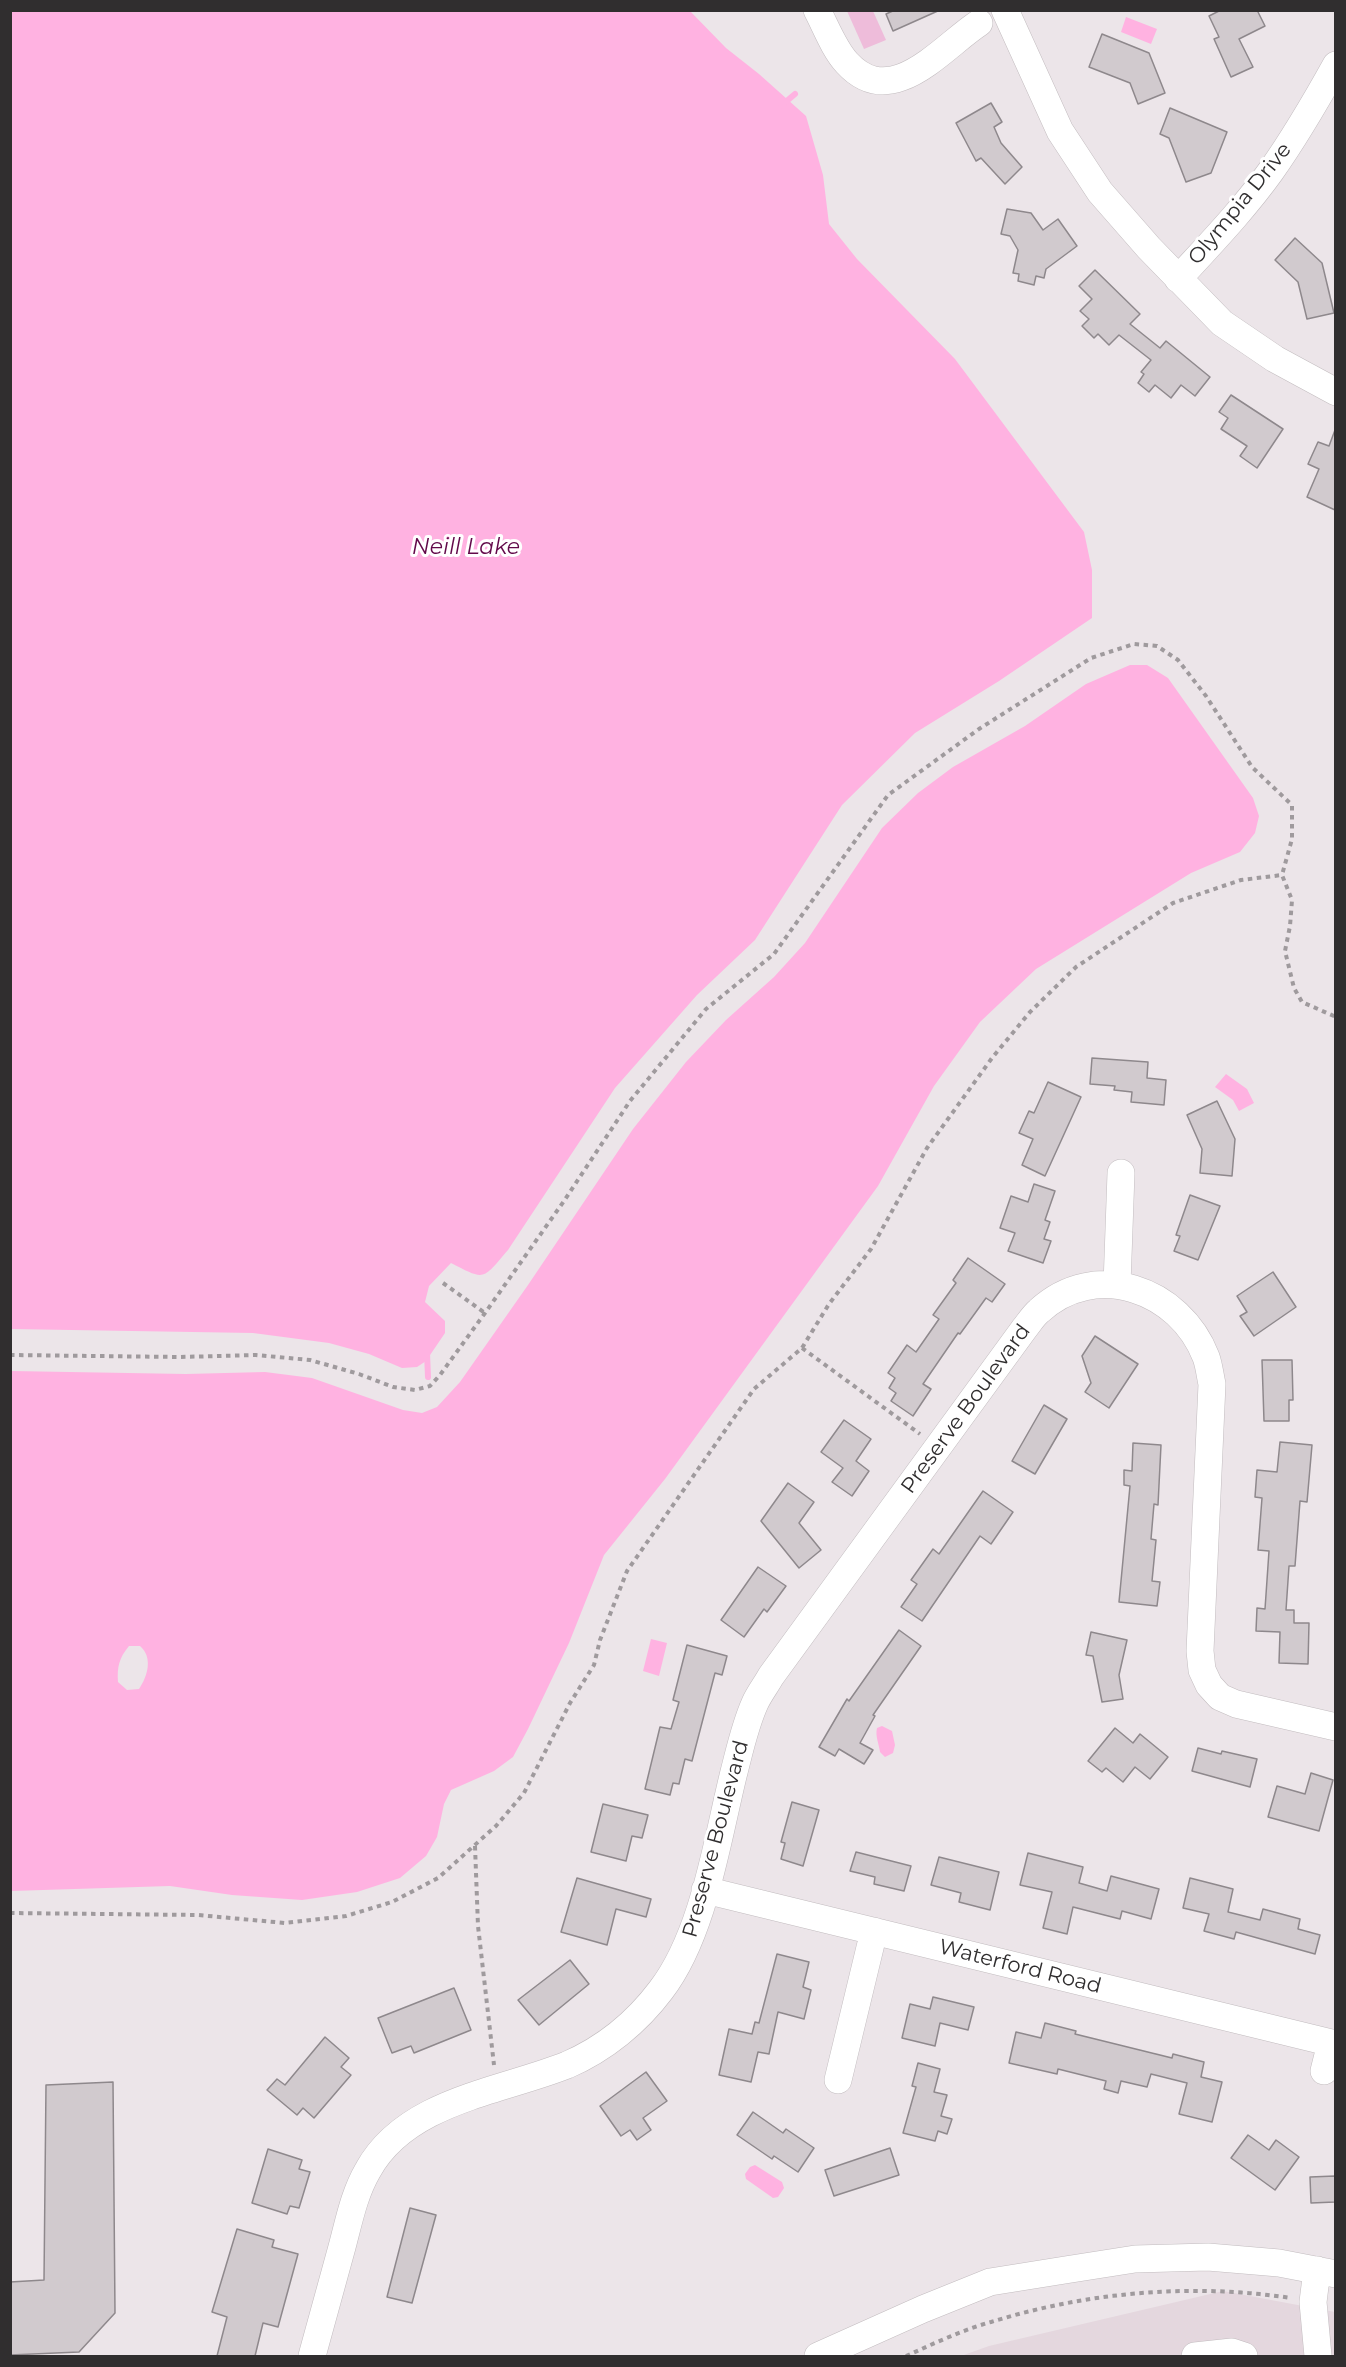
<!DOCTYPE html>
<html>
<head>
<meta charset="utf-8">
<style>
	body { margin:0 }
	#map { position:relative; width:1346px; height:2367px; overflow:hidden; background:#ece5e9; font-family:Montserrat,sans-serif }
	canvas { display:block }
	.frame { position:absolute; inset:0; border:12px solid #302e2f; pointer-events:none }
</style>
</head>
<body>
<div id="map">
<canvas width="1346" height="2367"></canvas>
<div class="frame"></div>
</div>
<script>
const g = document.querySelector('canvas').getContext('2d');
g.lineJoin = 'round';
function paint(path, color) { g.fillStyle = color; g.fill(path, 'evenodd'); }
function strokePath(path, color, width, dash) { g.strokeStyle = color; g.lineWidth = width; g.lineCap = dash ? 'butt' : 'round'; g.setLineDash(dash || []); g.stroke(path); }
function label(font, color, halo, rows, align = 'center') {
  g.font = font + ' Montserrat,sans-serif'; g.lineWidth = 6; g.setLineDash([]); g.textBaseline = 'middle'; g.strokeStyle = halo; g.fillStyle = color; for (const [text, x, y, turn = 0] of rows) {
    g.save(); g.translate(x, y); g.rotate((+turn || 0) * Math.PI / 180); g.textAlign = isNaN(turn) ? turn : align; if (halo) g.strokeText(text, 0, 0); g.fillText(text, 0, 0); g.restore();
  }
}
paint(new Path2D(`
	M1223 2291 1335 2312V2356H961L989 2346Z`), '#e4d7de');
paint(new Path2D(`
	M847 11H873L886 40 864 49Z`), '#eebcda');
paint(new Path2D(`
	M11 10 690 11 726 48 759 74 806 116 823 175 829 224 857 259 955 359 1084 532 1092 570V618L999 681 915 733 842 805 755 940 697 995 615 1088 508 1250C482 1280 486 1281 451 1263L429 1286 425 1302 445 1321V1333L426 1361 417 1367 402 1368 369 1354 329 1343 253 1333 11 1329Z
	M1126 17 1157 29 1151 44 1121 32Z
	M1130 665H1147L1168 678 1253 798 1259 816 1255 833 1240 852 1191 873 1036 969 980 1022 934 1086 878 1186 665 1479 604 1555 569 1643 528 1729 513 1757 494 1771 451 1790 444 1804 437 1837 426 1856 400 1878 357 1892 302 1900 232 1895 170 1886 11 1891V1371L186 1374 265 1372 312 1378 403 1410 422 1413 437 1407 460 1382 528 1285 633 1129 686 1062 726 1020 774 977 805 943 882 828 918 793 953 767 1025 726 1086 684ZM129 1646H140C153 1657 148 1676 139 1689L127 1690 118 1682C117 1667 119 1658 129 1646Z
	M1226 1074 1247 1089 1254 1103 1239 1111 1233 1100 1215 1087Z
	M651 1639 667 1643 659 1676 643 1671Z
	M882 1726 892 1731 895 1745 893 1753 885 1757 880 1752C879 1744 875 1736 877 1728Z
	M755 2165 782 2182 784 2188 778 2197 773 2198 746 2179 745 2174 750 2167Z`), '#ffb2e1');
strokePath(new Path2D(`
	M782 105 795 94
	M427 1353 428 1377`), '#ffb2e1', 6);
const building = new Path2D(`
	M895 10H940L893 31 886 14Z
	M1221 10H1257L1265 26 1239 39 1253 67 1231 77 1214 39 1219 37 1209 16Z
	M1102 34 1149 53 1165 93 1138 104 1130 83 1089 67Z
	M991 103 1002 122 994 127 1001 143 1022 167 1005 184 981 158 976 161 956 123Z
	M1170 108 1227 132 1211 173 1186 182 1169 138 1160 134Z
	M1007 209 1031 213 1043 230 1058 219 1077 246 1046 269 1044 278 1036 276 1034 285 1018 281 1019 274 1013 273 1018 250 1010 236 1001 234Z
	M1295 238 1322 263 1334 313 1307 319 1298 282 1275 260Z
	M1095 270 1140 314 1130 324 1160 348 1166 341 1210 377 1195 396 1181 385 1171 398 1155 385 1149 392 1138 383 1144 374 1141 372 1151 360 1119 335 1109 345 1098 334 1094 338 1082 326 1089 319 1080 311 1092 299 1079 286Z
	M1231 395 1283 429 1257 468 1240 456 1247 446 1221 429 1228 418 1219 412Z
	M1335 430V510L1307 497 1319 469 1308 464 1318 442 1329 446Z
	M1092 1058 1148 1062 1147 1078 1166 1080 1164 1105 1131 1102 1132 1092 1114 1090 1115 1086 1090 1084Z
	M1048 1082 1081 1097 1045 1176 1022 1165 1033 1139 1019 1133 1029 1111 1034 1113Z
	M1217 1101 1235 1139 1232 1176 1200 1173 1202 1149 1187 1115Z
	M1034 1184 1055 1191 1045 1220 1050 1222 1044 1239 1051 1241 1043 1263 1008 1251 1015 1233 1000 1228 1011 1196 1028 1202Z
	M1190 1195 1220 1206 1198 1260 1174 1251 1180 1236 1176 1235Z
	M968 1258 1005 1284 992 1302 986 1298 960 1334 958 1333 923 1384 931 1389 913 1416 891 1401 896 1393 889 1388 895 1378 888 1373 907 1345 916 1352 939 1319 933 1315 956 1283 953 1280Z
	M1273 1272 1296 1307 1254 1336 1240 1316 1247 1312 1237 1296Z
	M1095 1336 1138 1364 1109 1408 1085 1392 1091 1383 1082 1356Z
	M1262 1360H1292L1293 1400H1289V1421H1264Z
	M1044 1405 1067 1419 1035 1474 1012 1461Z
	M844 1420 871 1439 856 1461 869 1471 852 1496 832 1482 843 1468 821 1452Z
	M1280 1442 1312 1445 1307 1502 1300 1501 1295 1566H1289L1286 1610H1294V1623H1309L1308 1664 1279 1663 1280 1632 1256 1631 1257 1608 1265 1609 1269 1551 1258 1550 1262 1498 1255 1497 1257 1470 1277 1472Z
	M1133 1443 1161 1445 1158 1505 1154 1504 1151 1539 1156 1540 1152 1581 1160 1582 1157 1606 1119 1602 1130 1486 1124 1485V1470L1132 1471Z
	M788 1483 814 1502 799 1523 821 1550 799 1568 761 1521Z
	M983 1491 1013 1512 991 1544 980 1536 922 1621 901 1607 917 1584 911 1580 933 1549 939 1554Z
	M758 1567 786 1586 767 1612 764 1609 744 1637 721 1620Z
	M899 1630 921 1646 873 1715 875 1716 860 1743 873 1750 864 1764 839 1749 835 1756 819 1747 847 1699 849 1701Z
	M1091 1632 1127 1640 1119 1675 1123 1699 1102 1702 1093 1656 1086 1655Z
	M687 1645 727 1656 722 1675 715 1673 692 1761 685 1759 679 1784 673 1783 670 1795 645 1789 660 1727 671 1729 679 1702 673 1700Z
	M1115 1728 1133 1743 1140 1734 1168 1757 1150 1779 1135 1767 1123 1782 1106 1768 1102 1772 1088 1761Z
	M1198 1748 1221 1754 1222 1751 1257 1759 1250 1787 1192 1771Z
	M1311 1773 1333 1780 1319 1831 1268 1817 1277 1786 1305 1794Z
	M792 1802 819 1810 803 1866 781 1859 785 1843 781 1842Z
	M603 1804 648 1815 642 1838 632 1836 626 1861 591 1852Z
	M856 1852 911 1866 904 1891 874 1884 875 1877 850 1871Z
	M1028 1853 1083 1867 1079 1883 1107 1891 1111 1876 1159 1889 1151 1919 1122 1911 1120 1919 1073 1907 1067 1934 1043 1928 1052 1892 1020 1885Z
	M939 1857 999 1872 990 1910 959 1902 961 1893 931 1885Z
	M577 1878 651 1899 646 1917 616 1909 607 1945 561 1932Z
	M1190 1878 1233 1889 1228 1912 1260 1920 1263 1909 1300 1919 1298 1929 1320 1935 1315 1954 1236 1932 1234 1939 1204 1931 1209 1914 1183 1908Z
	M777 1954 809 1962 803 1987 811 1990 804 2019 778 2012 769 2054 758 2052 751 2082 719 2075 729 2029 752 2034 755 2022 759 2023Z
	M570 1960 589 1984 539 2025 518 2000Z
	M454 1988 471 2030 414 2053 411 2046 392 2053 378 2018Z
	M933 1997 974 2007 968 2030 940 2023 935 2046 902 2038 910 2004 930 2009Z
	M1045 2023 1076 2031 1075 2034 1172 2058 1173 2054 1204 2062 1201 2077 1222 2082 1212 2122 1179 2114 1187 2083 1151 2074 1147 2087 1121 2081 1118 2093 1104 2089 1106 2081 1058 2069 1057 2074 1009 2063 1016 2032 1041 2038Z
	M325 2037 349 2058 341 2067 351 2075 314 2118 303 2108 297 2115 267 2090 277 2079 285 2085Z
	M918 2063 940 2069 934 2092 947 2095 941 2116 952 2119 947 2134 938 2131 935 2141 903 2133 916 2087 912 2086Z
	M646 2072 667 2101 643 2118 651 2130 637 2140 630 2130 621 2136 600 2106Z
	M113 2082 115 2313 79 2352 10 2355V2282L44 2280 46 2085Z
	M753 2112 783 2133 786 2129 814 2148 798 2172 774 2156 772 2159 737 2135Z
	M1248 2135 1269 2150 1276 2140 1299 2157 1275 2190 1231 2158Z
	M890 2148 899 2175 834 2196 825 2170Z
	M268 2149 302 2160 299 2169 310 2172 299 2208 290 2206 287 2214 252 2203Z
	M1335 2176V2202L1311 2203 1310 2177Z
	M410 2208 436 2215 412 2303 387 2297Z
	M237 2229 274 2240 272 2247 298 2254 278 2327 263 2323 255 2356H217L227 2317 212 2312Z`);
paint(building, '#d1cace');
strokePath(building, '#8e888c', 1.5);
const minor = new Path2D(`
	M817 10C826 27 834 49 847 63 892 112 942 47 979 23
	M1005 10 1060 131 1100 192 1149 248 1222 323 1275 359 1336 392
	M1178 279C1210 244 1243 210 1271 171 1295 137 1316 101 1336 65
	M1117 1285 1121 1173
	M705 1890 1336 2044
	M1324 2071 1331 2043
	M838 2080 874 1931
	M1317 2270 1313 2302 1318 2356
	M312 2356C322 2320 332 2284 342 2247 349 2221 354 2194 368 2170 406 2101 499 2092 567 2065 604 2049 637 2022 661 1990 704 1934 717 1840 734 1772 740 1749 745 1725 755 1703 759 1694 766 1685 771 1676L1024 1329C1029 1323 1033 1316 1039 1311 1095 1259 1180 1289 1206 1357 1209 1365 1210 1375 1212 1384L1200 1651 1202 1670 1209 1685 1220 1697 1236 1704 1336 1727
	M818 2356 923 2309 990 2282 1065 2270 1135 2259 1208 2257 1279 2263 1336 2274
	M1195 2356 1232 2352 1244 2356`);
strokePath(minor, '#c2bcbf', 28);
strokePath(new Path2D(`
	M443 1283 485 1313
	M802 1348 920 1434
	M10 1355 180 1357 256 1355 310 1360 359 1374 393 1387 415 1390 430 1386 440 1375 485 1313 564 1201 630 1101 706 1009 774 954 888 795 979 729 1091 658 1134 644 1157 646 1178 660 1206 696 1252 767 1292 805V839L1282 875
	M475 1846 478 1926 494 2065
	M10 1913 198 1915 285 1923 346 1916 392 1902 438 1878 496 1826 524 1793 570 1703 594 1665 600 1640 627 1571 754 1389 802 1348 829 1304 871 1249 927 1148 992 1058 1030 1012 1076 967 1173 903 1241 880 1282 875 1292 900 1290 926 1285 951 1294 988 1302 1002 1336 1017
	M906 2356C933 2344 962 2330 991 2322 1088 2292 1191 2283 1291 2298`), '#9f9a9d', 4, [4.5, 4.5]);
strokePath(minor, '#fff', 27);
label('21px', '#302e2f', '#fff', [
	["Olympia Drive",1240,204,-51],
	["Preserve Boulevard",966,1409,-54],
	["Preserve Boulevard",716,1839,-75],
	["Waterford Road",1020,1967,14]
]);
label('italic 22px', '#62094a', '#fff', [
	["Neill Lake",466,548]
]);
</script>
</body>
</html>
